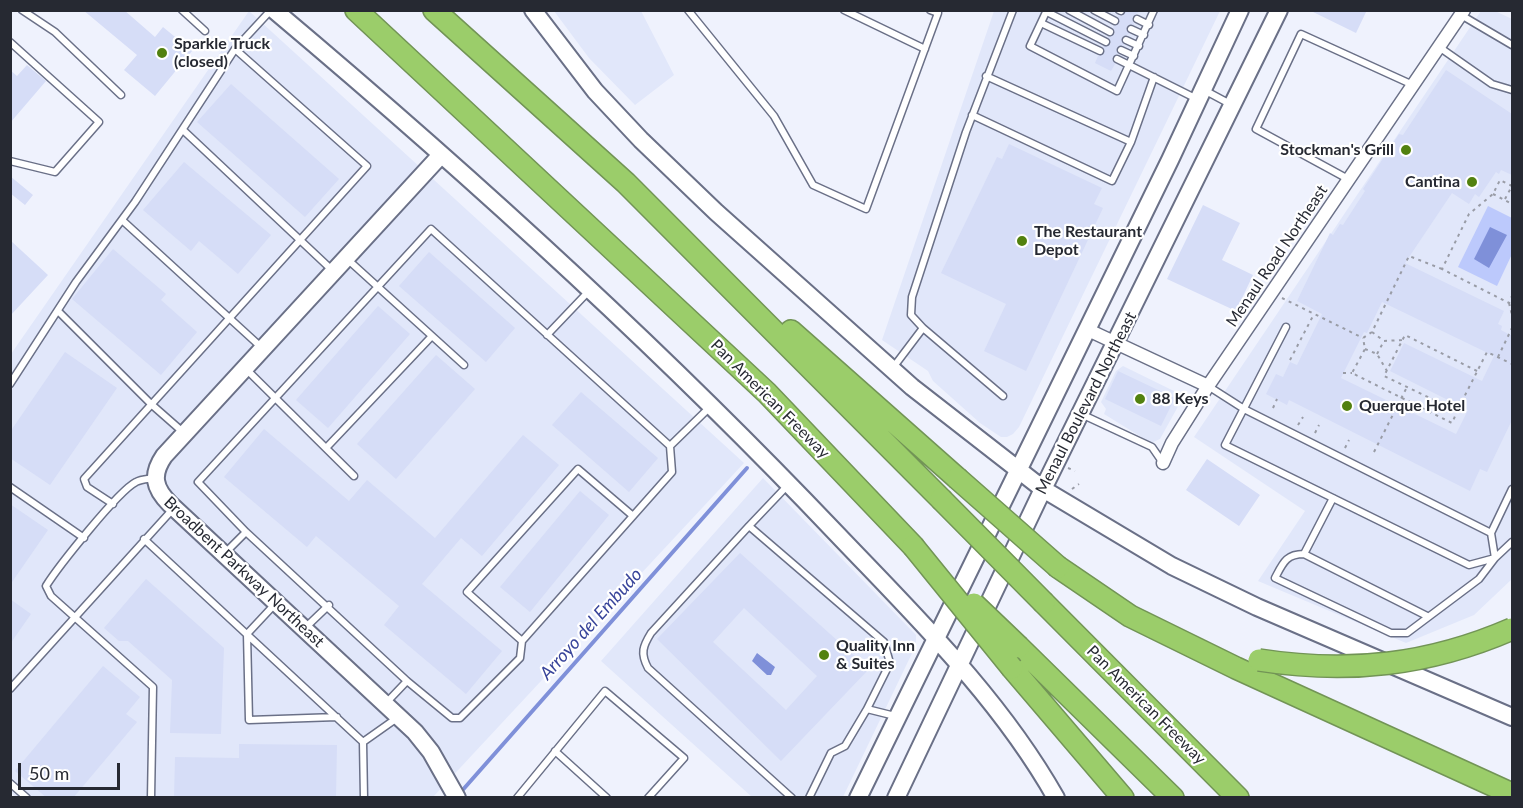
<!DOCTYPE html>
<html>
<head>
<meta charset="utf-8">
<style>
	body { margin:0 }
	#map { position:relative; width:1523px; height:808px; overflow:hidden; background:#eff2fd; font-family:Lato,sans-serif }
	canvas { display:block }
	.frame { position:absolute; inset:0; border:12px solid #262932; pointer-events:none }
	.scale { position:absolute; left:18px; top:763px; width:102px; height:27px; box-sizing:border-box; border:3px solid #262932; border-top:0; padding-left:8px; font-size:18px; line-height:21px; white-space:nowrap; color:#262932; -webkit-text-stroke:4px #fff; paint-order:stroke }
</style>
</head>
<body>
<div id="map">
<canvas width="1523" height="808"></canvas>
<div class="frame"></div>
<div class="scale">50 m</div>
</div>
<script>
const g = document.querySelector('canvas').getContext('2d');
g.lineJoin = 'round';
function paint(path, color) { g.fillStyle = color; g.fill(path, 'evenodd'); }
function strokePath(path, color, width, dash) { g.strokeStyle = color; g.lineWidth = width; g.lineCap = dash ? 'butt' : 'round'; g.setLineDash(dash || []); g.stroke(path); }
function label(font, color, halo, rows, align = 'center') {
  g.font = font + ' Lato,sans-serif'; g.lineWidth = 4.5; g.setLineDash([]); g.textBaseline = 'middle'; g.strokeStyle = halo; g.fillStyle = color; for (const [text, x, y, turn = 0] of rows) {
    g.save(); g.translate(x, y); g.rotate((+turn || 0) * Math.PI / 180); g.textAlign = isNaN(turn) ? turn : align; if (halo) g.strokeText(text, 0, 0); g.fillText(text, 0, 0); g.restore();
  }
}
paint(new Path2D(`
	M249 11 744 463 433 797 17 798 11 792V354Z
	M554 11H641L674 75 635 105 589 58Z
	M994 11H1220L1019 427 1013 434 1007 437H1001L980 423 933 381 928 371 882 340Z
	M1481 11H1495L1512 19V579L1474 615 1406 643 1258 581 1305 511 1194 437Z
	M1123 366 1180 394 1181 401 1160 439 1151 443 1104 414 1106 409 1101 402 1116 371Z
	M763 478 916 635V645L843 797H752L601 661Z`), '#e1e7fa');
paint(new Path2D(`
	M1488 206 1512 218V254L1497 286 1458 267Z`), '#bcc9fc');
paint(new Path2D(`
	M1490 227 1507 235 1489 268 1474 259Z
	M757 653 775 667 771 675H767L752 661Z`), '#7f90d9');
strokePath(new Path2D(`
	M460 793 747 468`), '#7f90d9', 4);
paint(new Path2D(`
	M83 10H124L155 37 163 27 192 51 155 96 124 70 137 55Z
	M1126 10H1141L1132 17 1134 25 1127 26 1129 34 1122 37 1124 45 1117 47 1118 54 1112 57 1115 64 1111 71 1095 63 1098 56 1104 54 1103 46 1111 44 1108 37 1115 34 1113 27 1120 23 1118 16H1123Z
	M1309 10H1367L1356 33Z
	M27 65 46 81 10 123V70L17 76Z
	M1446 70 1512 114V175L1501 170 1499 174 1496 172 1479 197 1475 194 1469 204 1452 193 1405 263 1504 311 1498 324 1502 326 1501 330 1512 336V420L1487 472 1480 469 1470 491 1289 400 1287 405 1266 394 1276 374 1283 377 1290 362 1297 365 1322 314 1297 301 1330 233 1333 235 1340 224 1343 225 1365 191 1363 189 1399 134 1403 135ZM1382 302 1494 356 1482 381 1404 343 1390 371 1468 410 1456 434 1341 378 1364 332 1367 333Z
	M231 84 339 179 305 217 197 122Z
	M1009 144 1102 188 1094 204 1103 208 1026 371 984 351 1006 304 941 273 997 157 1002 159Z
	M184 162 271 235 238 274 199 241 191 251 143 210Z
	M10 176 33 195 25 205 10 193Z
	M1203 205 1240 223 1222 260 1253 275 1236 311 1167 279Z
	M10 240 48 275 10 316Z
	M113 249 166 294 161 300 197 332 161 375 72 299Z
	M429 252 515 328 486 362 399 286Z
	M378 306 410 334 328 428 296 400Z
	M65 352 117 388 50 485 10 458V432Z
	M436 355 475 389 396 479 357 444Z
	M1118 371 1175 398 1161 426 1105 399Z
	M581 392 658 458 629 492 552 425Z
	M264 429 349 501 367 480 435 538 523 435 559 465 482 556 461 538 422 584 502 651 466 694 384 625 399 606 316 536 307 547 224 477Z
	M1207 459 1260 495 1239 526 1186 490Z
	M580 491 609 515 530 612 500 587Z
	M10 504 48 530 10 585Z
	M740 553 869 669 781 761 657 639ZM744 608 817 676 786 710 713 642Z
	M146 579 224 648 221 734 170 733 172 680 128 641H119L104 628Z
	M10 599 31 614 10 644Z
	M103 666 140 697 126 714 137 722 73 798H47L15 771Z
	M239 744 337 745 336 798H174L175 757 239 758Z`), '#d6ddf7');
const lane = new Path2D(`
	M22 10 55 32 121 95
	M182 10 205 31
	M688 10 774 116 813 185 866 209 938 13 930 10
	M844 10 925 49
	M1047 10 1030 46 1117 91 1154 10
	M1069 10 1110 32
	M1094 10 1115 21
	M1119 10 1121 11
	M1047 12 1106 42
	M1461 15 1512 45
	M1137 19 1149 25
	M1041 23 1100 51
	M1131 29 1144 35
	M1126 40 1139 46
	M10 42 99 122 55 172 10 161
	M1439 47 1492 84 1512 90
	M1121 50 1134 56
	M1117 59 1197 99
	M986 76 1131 142
	M1204 90 1232 105
	M972 115 1112 181 1131 142 1154 77
	M183 130 333 271
	M1348 179 1256 129 1301 34 1413 85
	M122 220 261 347
	M346 258 464 365
	M58 311 151 404 184 433
	M1286 327 1225 445 1469 565 1495 558 1512 542
	M547 335 588 292
	M246 369 354 476
	M892 369 923 328
	M10 384 76 282 135 202 235 49 271 10
	M1208 386 1244 409 1491 533 1512 489
	M1003 396 923 328 911 315 912 297 966 132 1013 10
	M1081 414 1152 447 1163 463
	M670 446 431 229 198 482 246 532 407 681 452 718H460L520 658 522 641 672 472 670 446 711 406
	M327 447 432 336
	M10 487 84 538
	M1333 498 1304 554 1427 616
	M113 504 87 487 84 479 367 166 235 49
	M749 526 788 485
	M144 539 363 742 364 798
	M225 553 246 532
	M1304 554C1286 554 1283 563 1275 578L1391 633H1407L1479 579 1495 558 1491 533
	M275 604 247 634 249 720 337 717
	M305 628 329 605
	M522 641 467 592 578 469 633 516
	M10 689 173 509
	M387 702 407 681
	M363 742 397 718
	M555 751 607 798
	M10 783 27 798
	M151 798 153 687 51 596 46 586C58 567 118 491 136 482 141 479 149 479 154 478
	M517 798 605 691 684 758 648 798
	M792 798 648 668C640 653 643 646 651 633L749 526 884 642 890 663 867 709
	M809 798 831 753 845 746 867 709 895 716`);
const street = new Path2D(`
	M1086 329 1208 386
	M1163 463 1172 443 1208 386 1464 10`);
const secondary = new Path2D(`
	M274 10C469 174 659 347 835 532 914 615 999 697 1056 798
	M533 10 595 91 641 140 716 212 912 387 1043 489 1172 566 1257 607 1512 717
	M440 156 164 456C151 475 154 488 170 504L415 732 431 752 457 798
	M858 798 1170 160 1240 10
	M896 798 1043 489 1279 10`);
const highway = new Path2D(`
	M356 10 767 393 913 546
	M434 10 626 183 941 499
	M791 331 957 478
	M1058 567 1130 616 1236 668 1512 794
	M1044 603 1238 798
	M1019 647 1173 798
	M1012 668 1123 798`);
strokePath(lane, '#6a7087', 9);
strokePath(street, '#6a7087', 15);
strokePath(secondary, '#6a7087', 20);
strokePath(highway, '#729456', 24);
strokePath(new Path2D(`
	M1512 186 1500 180 1493 194 1469 214 1442 269 1509 303 1512 296
	M1493 194 1512 204
	M1505 199 1512 186
	M1442 269 1409 256 1372 332 1363 338 1365 349 1352 373 1452 423 1457 412
	M1282 298 1363 338
	M1509 303 1512 315
	M1372 332 1384 341 1402 340
	M1365 349 1377 354 1387 371
	M1377 354 1384 341
	M1498 357 1512 328
	M1290 360 1314 314
	M1477 371 1405 335 1384 376 1457 411 1487 352 1512 364
	M1343 373H1352
	M1273 408 1277 399
	M1298 425 1303 417
	M1315 433 1319 425
	M1345 448 1349 440
	M1374 452 1407 387
	M1068 468 1075 471
	M1072 489 1079 484`), '#999ca6', 2, [3, 4.5]);
strokePath(lane, '#fff', 6);
strokePath(street, '#fff', 12);
strokePath(secondary, '#fff', 16);
strokePath(highway, '#9bcd6a', 21);
const highwayBridge = new Path2D(`
	M957 478 1058 567
	M941 499 1044 603
	M913 546 1012 668
	M974 604 1019 647
	M1259 660C1349 674 1429 665 1512 629`);
strokePath(highwayBridge, '#729456', 24, []);
strokePath(highwayBridge, '#9bcd6a', 21);
for (const [x, y, r, color] of [
	[162,53,6,"#52810f"],
	[1406,150,6,"#52810f"],
	[1472,182,6,"#52810f"],
	[1022,241,6,"#52810f"],
	[1140,399,6,"#52810f"],
	[1347,406,6,"#52810f"],
	[824,655,6,"#52810f"]
]) { const dot = new Path2D(); dot.arc(x, y, r, 0, 2 * Math.PI); g.fillStyle = color; g.fill(dot); strokePath(dot, '#fff', 2); }
label('bold 16px', '#262932', '#fff', [
	["Sparkle Truck",174,44],
	["(closed)",174,62],
	["Stockman's Grill",1394,150,"right"],
	["Cantina",1460,182,"right"],
	["The Restaurant",1034,232],
	["Depot",1034,250],
	["88 Keys",1152,399],
	["Querque Hotel",1359,406],
	["Quality Inn",836,646],
	["& Suites",836,664]
], 'left');
label('16px', '#262932', '#fff', [
	["Menaul Road Northeast",1277,256,-56],
	["Pan American Freeway",770,399,45],
	["Menaul Boulevard Northeast",1086,403,-63],
	["Broadbent Parkway Northeast",244,572,43],
	["Pan American Freeway",1146,705,45]
]);
label('italic 18px', '#38449a', '#fff', [
	["Arroyo del Embudo",591,624,-48]
]);
</script>
</body>
</html>
